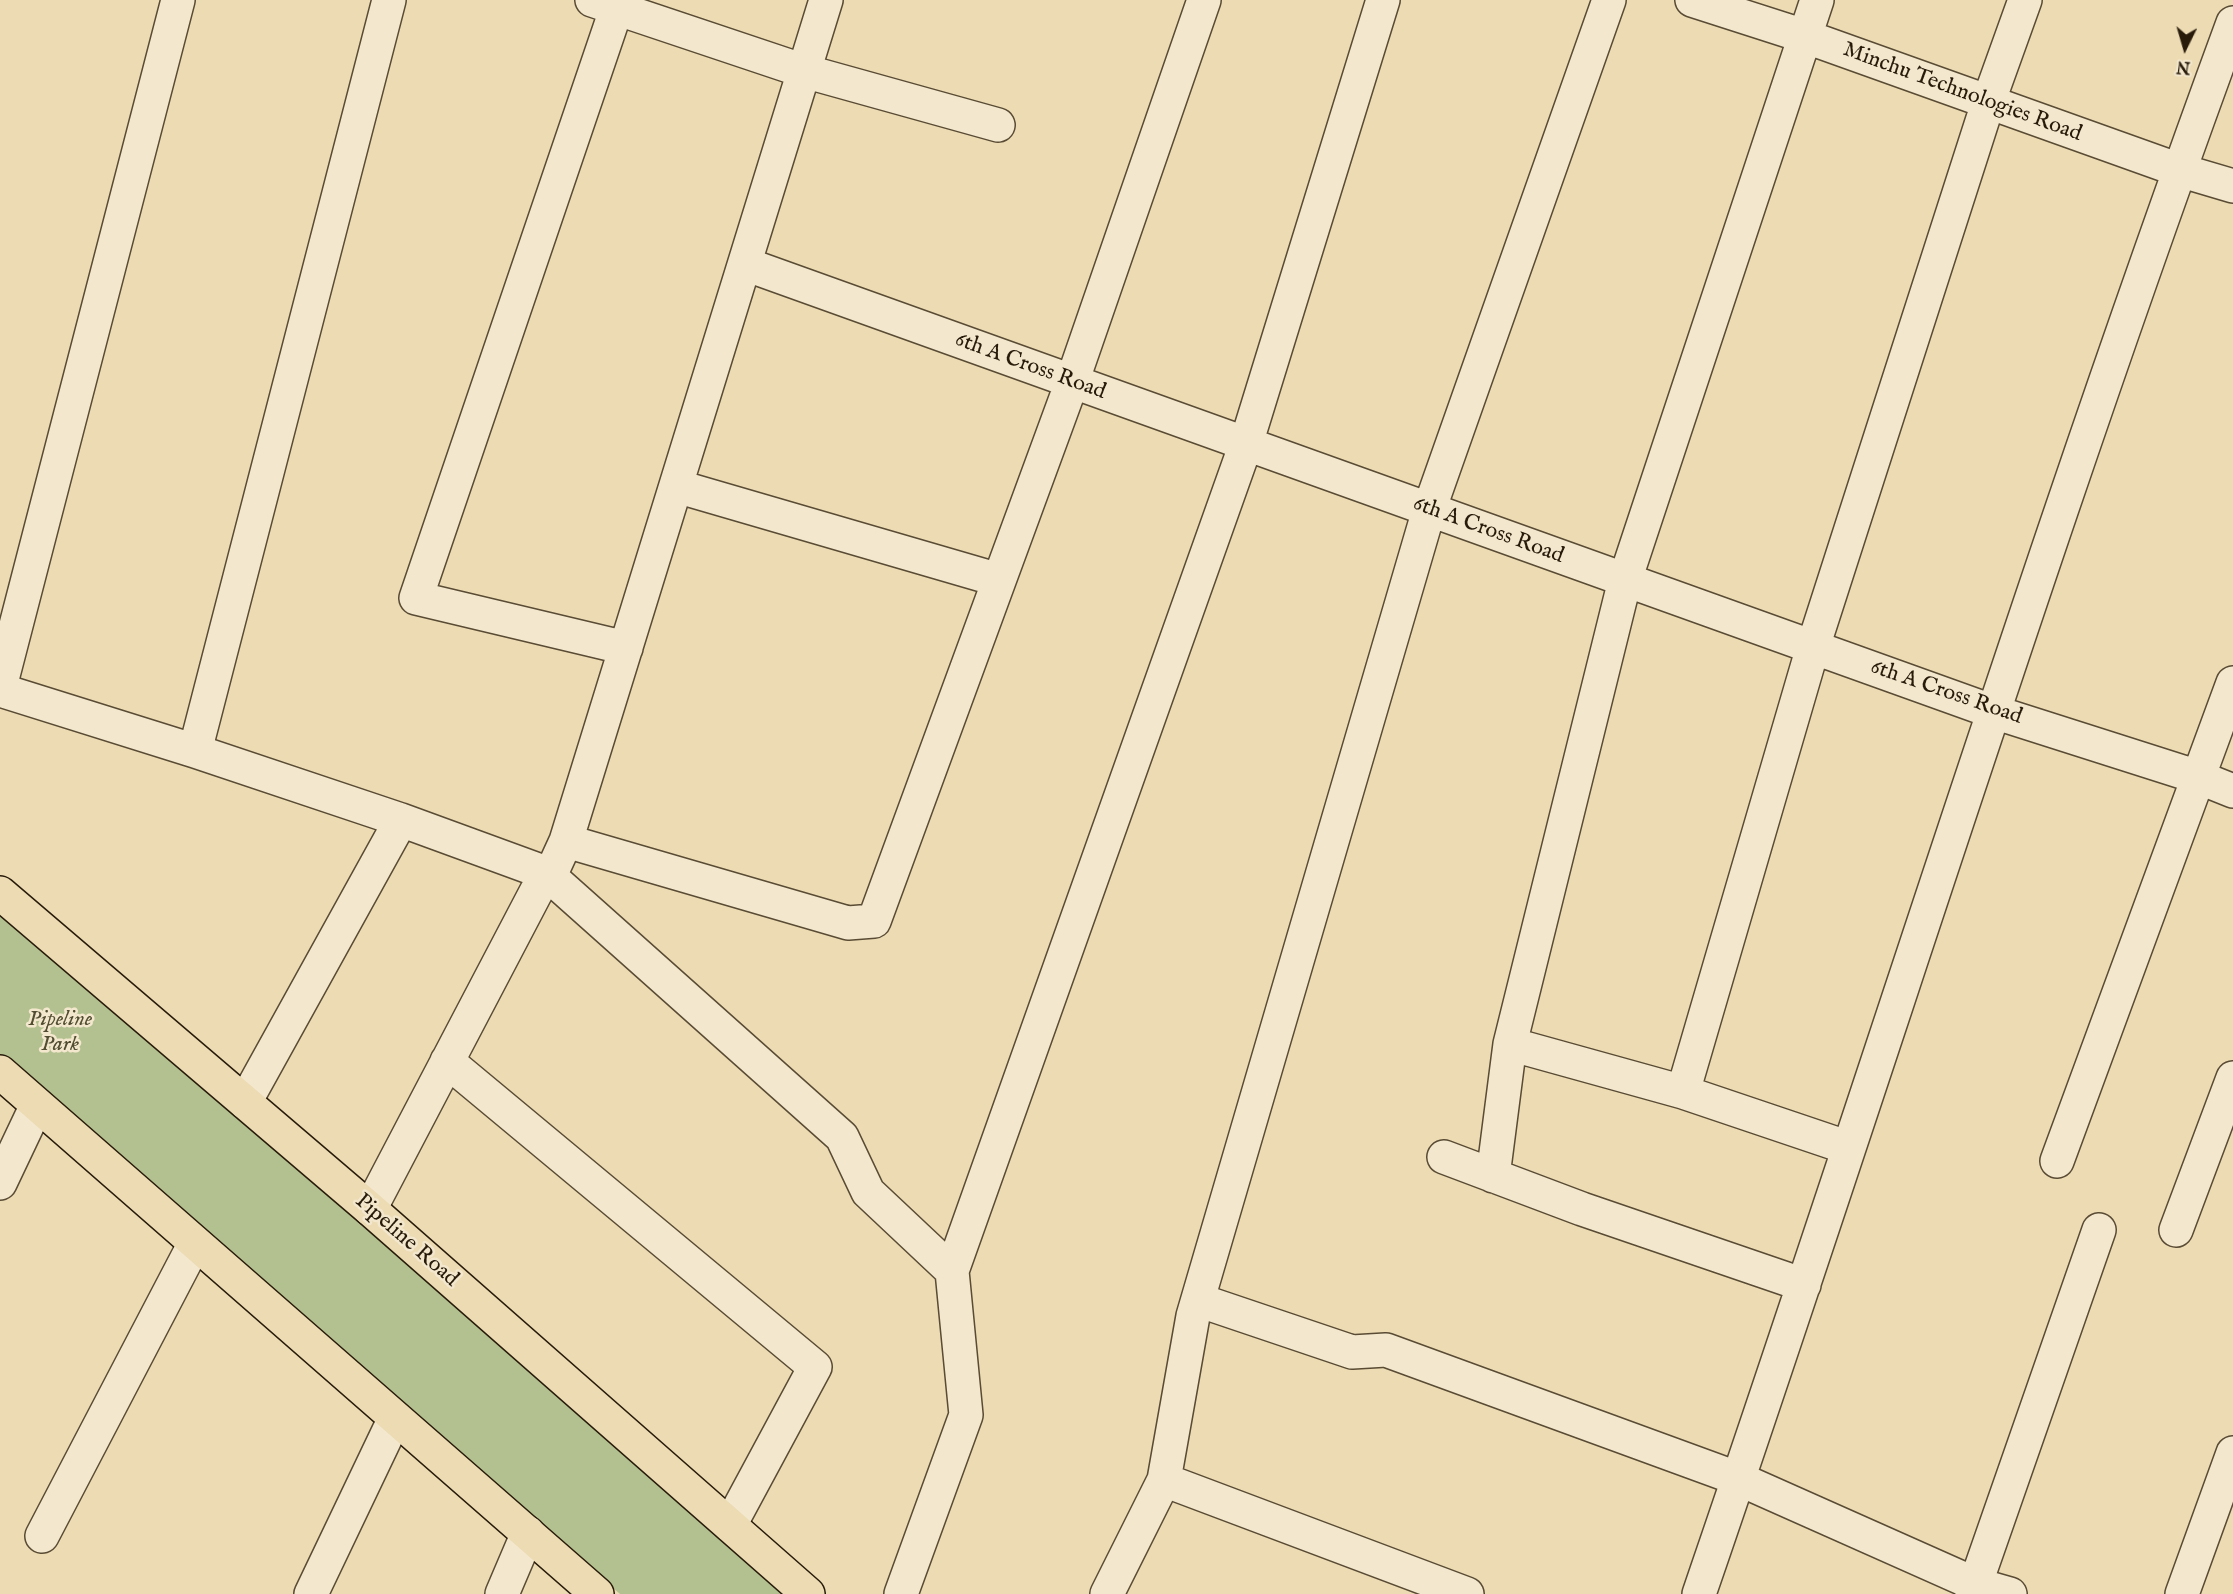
<!DOCTYPE html>
<html>
<head>
<meta charset="utf-8">
<style>
	body { margin:0 }
	#map { position:relative; width:2233px; height:1594px; overflow:hidden; background:#ecdbb3; font-family:"IM FELL English",serif }
	canvas { display:block }
	.north { position:absolute; left:2155px; top:18px; width:60px; height:60px; -webkit-text-stroke:4px #f3e8ce; paint-order:stroke; rotate:185deg; font-size:16px; font-weight:700; line-height:24px; text-align:center; color:#281b0a }
	.north::after { content:''; display:block; margin:auto; width:21px; height:27px; background:#281b0a; clip-path:polygon(50% 0,100% 100%,50% 72%,0 100%) }
</style>
</head>
<body>
<div id="map">
<canvas width="2233" height="1594"></canvas>
<div class="north">N</div>
</div>
<script>
const g = document.querySelector('canvas').getContext('2d');
g.lineJoin = 'round';
function paint(path, color) { g.fillStyle = color; g.fill(path, 'evenodd'); }
function strokePath(path, color, width, dash) { g.strokeStyle = color; g.lineWidth = width; g.lineCap = dash ? 'butt' : 'round'; g.setLineDash(dash || []); g.stroke(path); }
function label(font, color, halo, rows, align = 'center') {
  g.font = font + ' "IM FELL English",serif'; g.lineWidth = 5; g.setLineDash([]); g.textBaseline = 'middle'; g.strokeStyle = halo; g.fillStyle = color; for (const [text, x, y, turn = 0] of rows) {
    g.save(); g.translate(x, y); g.rotate((+turn || 0) * Math.PI / 180); g.textAlign = isNaN(turn) ? turn : align; if (halo) g.strokeText(text, 0, 0); g.fillText(text, 0, 0); g.restore();
  }
}
paint(new Path2D(`
	M0 905 788 1594H620L0 1055Z`), '#b3c190');
const minor = new Path2D(`
	M592 0 804 71 998 125
	M1692 0 1804 36 2179 170 2233 186
	M617 7 416 598 626 648
	M745 264 1994 712 2198 777 2233 791
	M676 486 999 580
	M0 687 178 0
	M0 690 195 751 401 820 546 873 555 865 566 841 826 0
	M195 751 389 0
	M566 841 848 923 874 921 1072 382 1204 0
	M1510 1044 1683 1092 1849 1148
	M447 1061 815 1367 730 1525
	M1683 1092 1813 647 1988 103 2025 0
	M245 1102 401 820
	M1444 1157 1582 1209 1804 1285
	M2057 1161 2233 683
	M1493 1176 1510 1044 1625 580 1817 0
	M0 1183 37 1105
	M370 1209 546 873 842 1137 868 1192 952 1271
	M2176 1230 2233 1078
	M1198 1300 1352 1352 1386 1350 1739 1479 1975 1584 2010 1594
	M1164 1480 1467 1594
	M42 1536 195 1243
	M311 1594 395 1418
	M502 1594 528 1533
	M901 1594 966 1415 952 1271 1246 444 1383 0
	M1107 1594 1164 1480 1193 1316 1429 510 1609 0
	M1699 1594C1879 1071 2042 542 2233 23
	M1972 1594 2099 1230
	M2182 1594 2233 1453`);
const major = new Path2D(`
	M0 893 370 1209 808 1594
	M0 1072 597 1594`);
strokePath(minor, '#594b34', 36);
strokePath(major, '#281b0a', 36);
strokePath(minor, '#f3e8ce', 33);
strokePath(major, '#ecdbb3', 33);
label('22px', '#281b0a', '#f3e8ce', [
	["Minchu Technologies Road",1962,93,20],
	["6th A Cross Road",1030,367,20],
	["6th A Cross Road",1488,531,20],
	["6th A Cross Road",1946,693,19],
	["Pipeline Road",406,1241,41]
]);
label('italic 22px', '#524d32', '#f3e8ce', [
	["Pipeline",60,1020],
	["Park",60,1045]
]);
</script>
</body>
</html>
